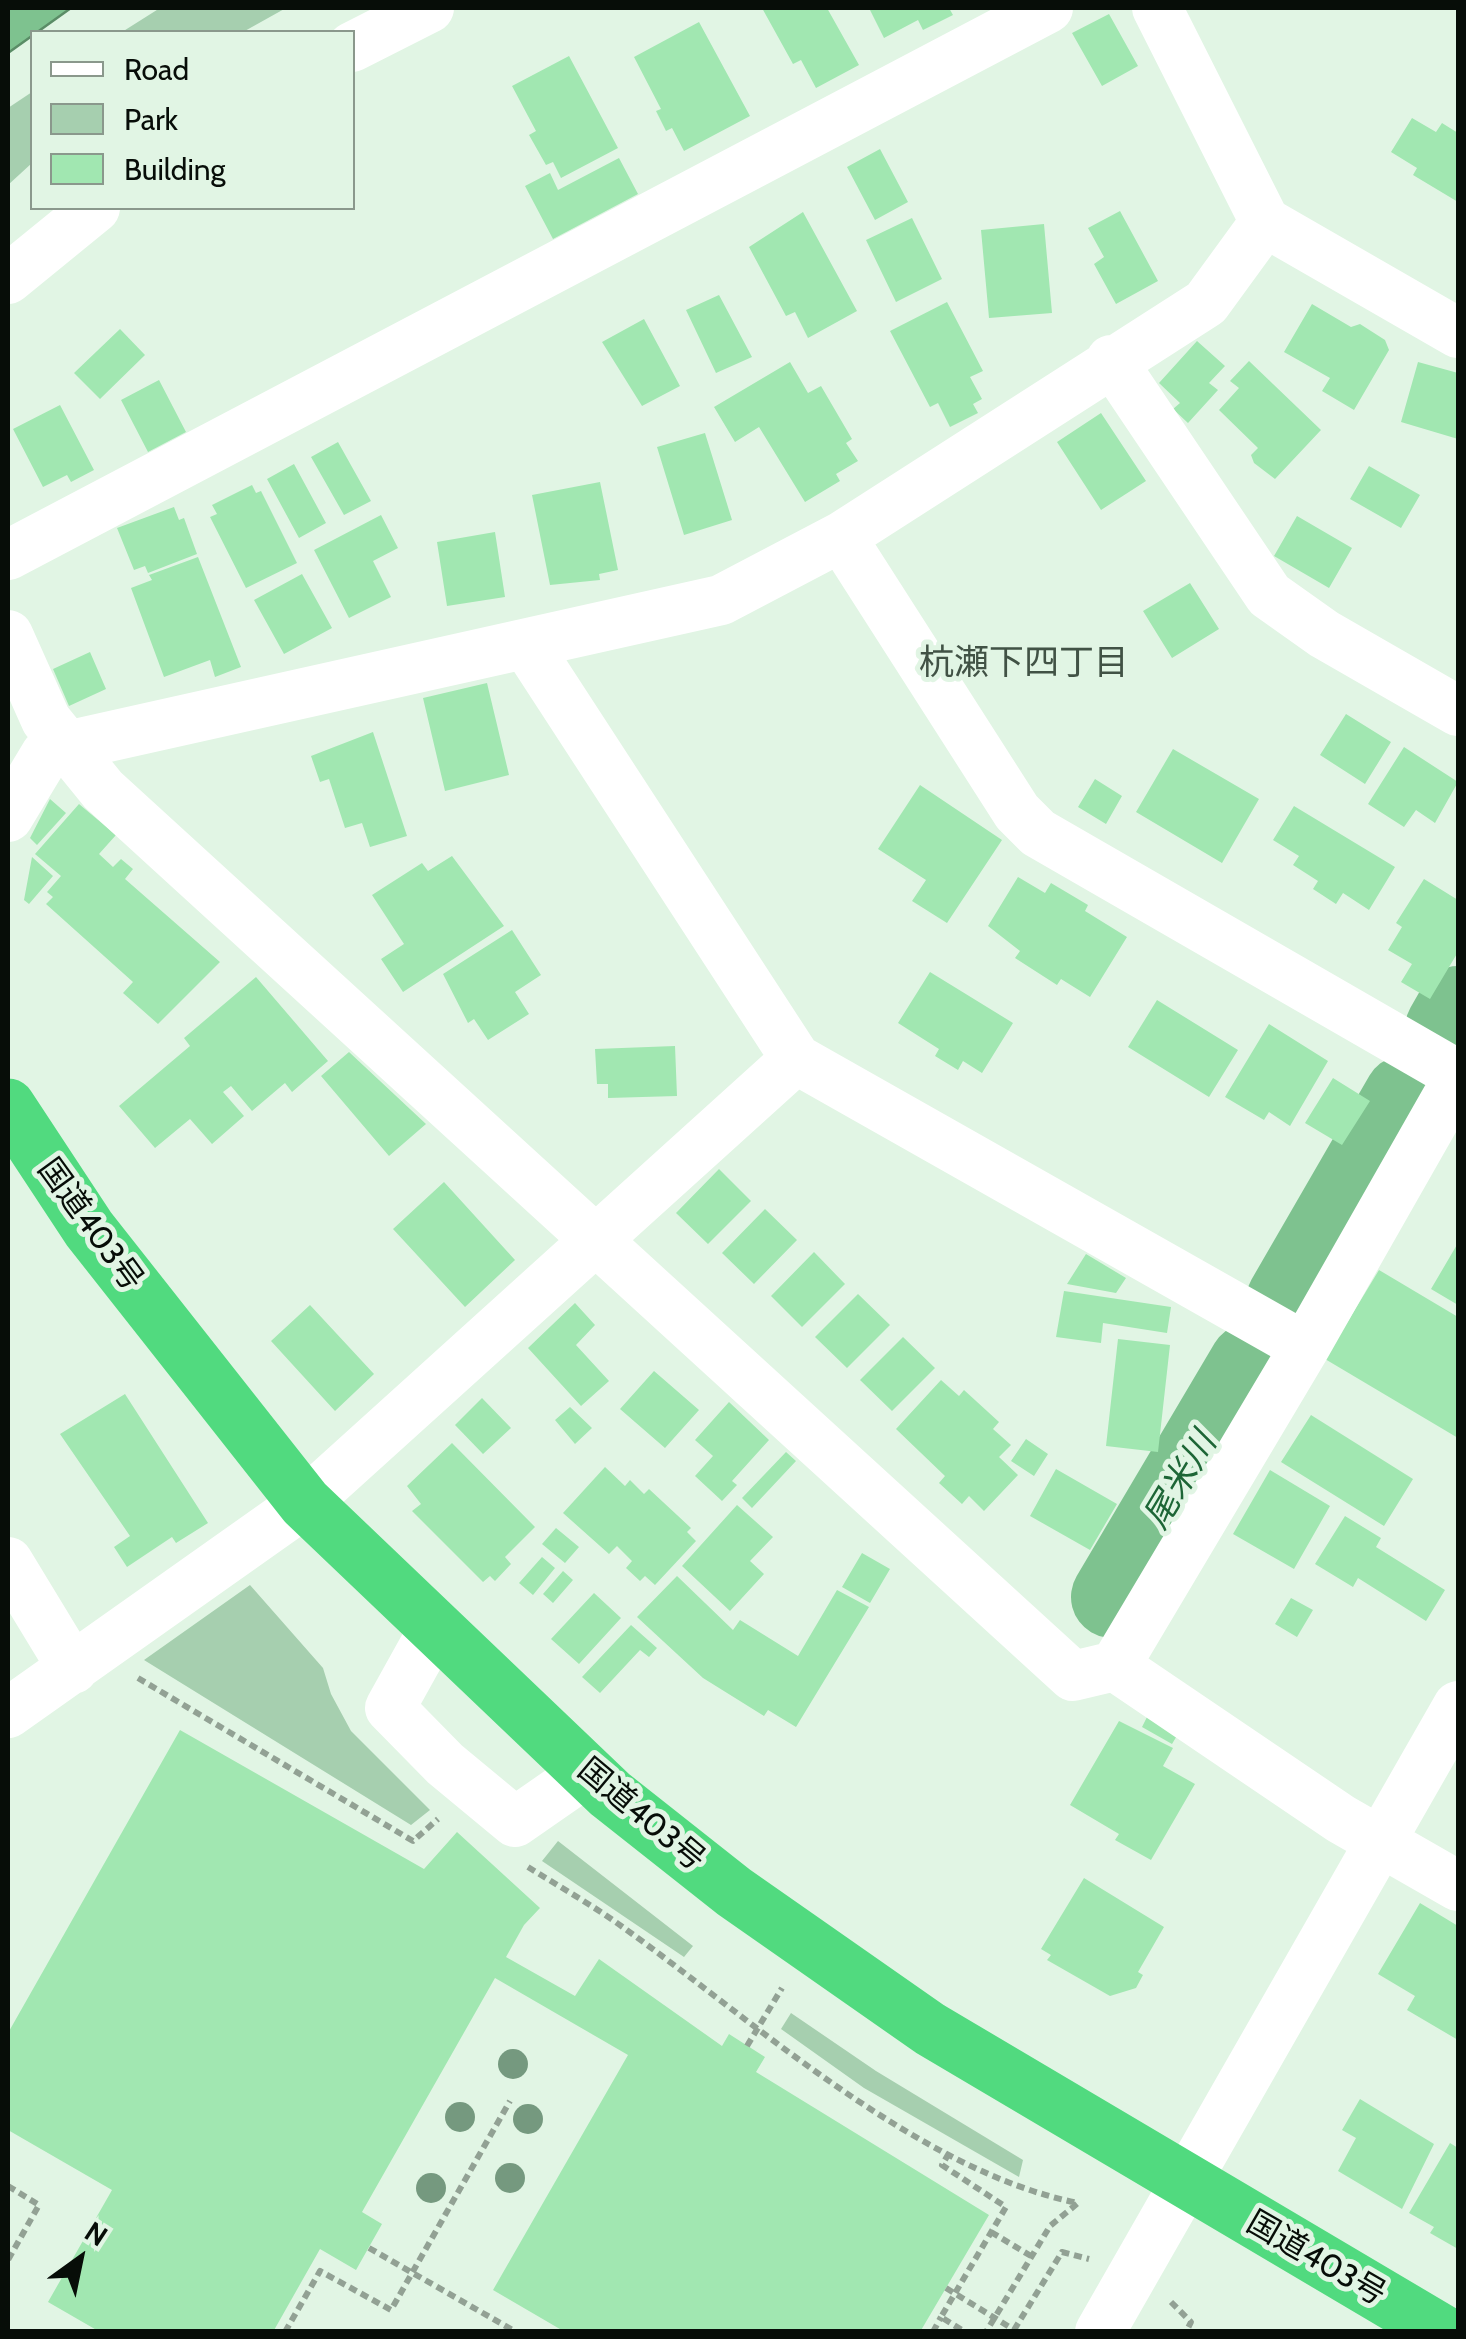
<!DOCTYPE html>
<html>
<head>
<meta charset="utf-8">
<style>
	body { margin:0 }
	#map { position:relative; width:1466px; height:2339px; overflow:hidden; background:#e1f5e4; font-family:Cabin,sans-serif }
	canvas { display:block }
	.frame { position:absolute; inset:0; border:10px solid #070d08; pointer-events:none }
	.legend { position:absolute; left:30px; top:30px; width:325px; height:180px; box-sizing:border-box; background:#e1f5e4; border:2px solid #8a988c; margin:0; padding:12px 18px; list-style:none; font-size:30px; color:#070d08 }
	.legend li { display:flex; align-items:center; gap:20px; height:50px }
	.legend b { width:50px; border:2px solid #8a988c }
	.north { position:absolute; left:30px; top:2209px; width:100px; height:100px; -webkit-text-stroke:8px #e1f5e4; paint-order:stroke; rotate:33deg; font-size:28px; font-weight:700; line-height:40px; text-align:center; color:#070d08 }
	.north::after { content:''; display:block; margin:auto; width:35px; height:45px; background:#070d08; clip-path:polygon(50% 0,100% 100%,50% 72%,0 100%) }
</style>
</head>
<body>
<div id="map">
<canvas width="1466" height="2339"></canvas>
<div class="frame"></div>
<ul class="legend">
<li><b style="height:12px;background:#fff"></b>Road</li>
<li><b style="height:28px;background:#a6cfaf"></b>Park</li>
<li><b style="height:28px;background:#a1e7b1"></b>Building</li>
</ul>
<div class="north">N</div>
</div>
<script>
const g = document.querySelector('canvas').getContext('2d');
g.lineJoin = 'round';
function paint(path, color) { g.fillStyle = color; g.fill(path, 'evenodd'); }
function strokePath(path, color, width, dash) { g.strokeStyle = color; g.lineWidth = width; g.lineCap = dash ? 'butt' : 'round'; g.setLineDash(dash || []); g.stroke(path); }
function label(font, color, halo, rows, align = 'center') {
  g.font = font + ' Cabin,"Noto Sans JP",sans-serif'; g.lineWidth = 10; g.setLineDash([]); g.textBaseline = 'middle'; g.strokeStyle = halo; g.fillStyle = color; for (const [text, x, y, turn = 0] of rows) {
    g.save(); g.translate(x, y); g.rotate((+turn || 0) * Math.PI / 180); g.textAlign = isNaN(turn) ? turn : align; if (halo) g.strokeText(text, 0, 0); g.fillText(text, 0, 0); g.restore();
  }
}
paint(new Path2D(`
	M160 8H286L243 32H122Z
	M32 92V163L8 185V108Z
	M250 1585 323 1668 331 1694 351 1731 430 1810 411 1825 144 1660Z
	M558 1841 693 1946 684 1957 542 1861Z
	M791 2013 876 2071 1023 2160 1019 2177 864 2088 781 2029Z`), '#a6cfaf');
const water = new Path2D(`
	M8 8H71L8 53Z`);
paint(water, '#7ec28f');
strokePath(water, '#5a8c66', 2.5);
strokePath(new Path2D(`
	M1446 1028 1458 1007
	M1287 1300 1405 1096
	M1112 1597 1250 1364`), '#7ec28f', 82);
paint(new Path2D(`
	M762 8H827L859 65 816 88 801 60 793 64Z
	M869 8H949L953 15 923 30 918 20 884 38Z
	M1109 14 1138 66 1102 86 1072 33Z
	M699 22 750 116 684 151 672 128 666 131 656 111 661 109 634 57Z
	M569 56 618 148 561 178 553 162 546 165 529 135 536 131 512 86Z
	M1412 118 1436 132 1442 123 1458 133V202L1413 175 1417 168 1391 152Z
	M880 149 908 202 875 220 847 167Z
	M619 158 638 194 553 239 525 186 550 173 558 190Z
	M1120 211 1158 281 1116 304 1094 264 1104 257 1088 228Z
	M803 212 857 311 808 338 795 312 786 316 749 247Z
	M912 218 942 279 896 302 866 240Z
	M1044 224 1052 313 989 318 981 230Z
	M719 295 752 357 716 373 686 310Z
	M947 302 983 371 970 377 982 399 973 404 978 413 950 427 938 403 930 407 890 331Z
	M1312 304 1351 327 1360 324 1385 340 1389 350 1354 410 1322 391 1330 378 1284 352Z
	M644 319 680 386 642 406 602 342Z
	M120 329 145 355 100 399 74 373Z
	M1197 341 1225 366 1209 383 1218 390 1188 423 1173 409 1180 403 1159 383Z
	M1249 361 1321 430 1275 479 1254 463 1251 455 1258 448 1219 410 1239 388 1230 381Z
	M790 362 808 393 821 386 852 439 846 443 858 461 836 474 840 481 805 502 759 427 735 442 714 407Z
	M1418 362 1458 373V439L1401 422Z
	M159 380 186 432 148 452 121 400Z
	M60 405 94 470 71 482 67 475 43 487 13 429Z
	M1101 413 1146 481 1101 510 1057 442Z
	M705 433 732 520 684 535 657 447Z
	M338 442 371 501 344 515 311 457Z
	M294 464 326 523 299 538 267 479Z
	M1369 466 1420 495 1401 528 1350 499Z
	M600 482 618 570 599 574 600 580 550 585 532 495Z
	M252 485 256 493 261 491 297 563 246 588 210 517 217 514 212 505Z
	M174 507 179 520 184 518 197 554 148 573 145 566 134 570 117 528Z
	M381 515 398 548 373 561 391 597 349 618 314 550Z
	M1297 516 1352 548 1329 588 1274 556Z
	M495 532 505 597 447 606 437 542Z
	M198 557 241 667 215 677 210 660 164 677 131 588 152 580 149 575Z
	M302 574 332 628 284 654 254 600Z
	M1190 583 1219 629 1172 658 1143 611Z
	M90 652 106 689 69 706 53 669Z
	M487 683 509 775 445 791 423 698Z
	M1346 714 1391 742 1365 784 1320 755Z
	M373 732 407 836 370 847 362 823 345 828 329 779 320 782 311 756Z
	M1404 747 1458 782 1435 823 1416 810 1404 827 1368 804Z
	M1173 749 1259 799 1222 863 1136 812Z
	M1095 779 1122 796 1106 824 1078 807Z
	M920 785 1002 840 947 923 912 901 926 880 878 849Z
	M50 799 66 813 37 845 30 838Z
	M79 804 116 835 99 854 113 867 121 859 133 869 125 879 220 962 158 1024 123 993 133 982 46 904 53 897 47 892 61 876 35 854Z
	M1294 806 1395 867 1369 910 1343 893 1336 904 1313 889 1318 881 1293 865 1299 856 1273 840Z
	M452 856 504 926 403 992 381 959 404 944 372 895 422 863 428 871Z
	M32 857 53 876 29 904 24 900Z
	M1018 877 1045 893 1051 883 1088 905 1085 911 1127 937 1090 997 1061 979 1057 985 1015 958 1020 951 988 926Z
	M1424 879 1458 900V952L1430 999 1401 982 1412 964 1388 950 1402 927 1396 923Z
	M512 930 541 975 515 992 529 1014 488 1040 474 1019 468 1023 443 974Z
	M930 972 1013 1023 982 1073 963 1061 958 1070 935 1056 939 1049 898 1023Z
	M256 977 328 1061 292 1092 285 1083 252 1111 231 1086 223 1092 244 1116 212 1144 190 1119 155 1148 119 1106 190 1046 184 1038Z
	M1157 1000 1238 1050 1209 1097 1128 1047Z
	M1269 1024 1328 1061 1290 1126 1269 1112 1264 1120 1225 1097Z
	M675 1046 677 1096 608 1098V1084H597L595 1049Z
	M349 1052 426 1124 389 1156 321 1076Z
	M1333 1078 1370 1101 1342 1145 1305 1123Z
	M719 1169 751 1201 708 1244 676 1213Z
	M444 1182 515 1260 465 1307 393 1229Z
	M765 1209 797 1240 754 1284 722 1253Z
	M1458 1243V1305L1431 1289Z
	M814 1252 845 1284 802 1327 771 1296Z
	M1086 1254 1126 1278 1116 1293 1067 1284Z
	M1379 1270 1458 1317V1438L1325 1359Z
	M1064 1291 1171 1307 1167 1333 1103 1323 1101 1343 1056 1337Z
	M858 1294 890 1325 847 1368 815 1337Z
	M575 1303 595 1325 576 1345 609 1381 581 1406 528 1348Z
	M310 1305 374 1374 335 1411 271 1341Z
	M903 1337 935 1368 892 1411 860 1380Z
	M1118 1339 1170 1345 1158 1452 1106 1446Z
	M654 1371 699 1410 665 1448 620 1409Z
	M941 1380 959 1396 964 1390 999 1422 993 1429 1011 1445 999 1457 1018 1475 984 1511 969 1496 962 1504 939 1483 945 1476 896 1429Z
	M125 1394 208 1523 176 1543 172 1537 127 1567 114 1547 130 1536 60 1434Z
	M482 1398 511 1428 483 1454 455 1425Z
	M729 1402 769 1440 732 1481 737 1485 722 1501 695 1476 713 1456 695 1440Z
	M570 1407 592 1428 575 1444 555 1420Z
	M1311 1415 1413 1479 1384 1526 1281 1462Z
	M1026 1439 1048 1454 1034 1476 1011 1461Z
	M452 1443 535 1527 505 1557 511 1564 495 1581 490 1576 483 1582 412 1511 421 1504 407 1486Z
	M786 1452 796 1461 752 1508 742 1498Z
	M605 1467 625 1486 630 1480 644 1494 649 1489 691 1528 687 1532 696 1541 655 1585 645 1576 640 1581 626 1568 632 1561 617 1546 609 1554 563 1513Z
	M1056 1469 1117 1504 1090 1550 1030 1516Z
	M1270 1470 1330 1506 1294 1569 1233 1534Z
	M737 1505 773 1537 750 1561 764 1574 730 1611 682 1566Z
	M1345 1516 1381 1538 1376 1547 1445 1590 1426 1621 1358 1578 1353 1587 1315 1564Z
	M556 1528 579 1547 565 1563 542 1544Z
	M862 1553 890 1569 870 1603 842 1587Z
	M542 1557 555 1568 533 1595 519 1583Z
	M563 1571 573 1580 553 1603 543 1594Z
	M677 1576 733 1630 740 1620 798 1656 837 1590 869 1607 796 1727 768 1710 764 1716 703 1678 637 1617Z
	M594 1593 621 1618 579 1664 551 1639Z
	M1291 1598 1313 1610 1297 1637 1275 1624Z
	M631 1625 657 1648 649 1657 640 1650 600 1693 582 1677Z
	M1148 1715 1178 1734 1172 1744 1142 1727Z
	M1119 1721 1173 1748 1163 1766 1195 1784 1151 1860 1115 1840 1119 1834 1070 1805Z
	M180 1730 424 1869 457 1832 540 1908 524 1925 506 1957 575 1996 599 1959 722 2046 729 2034 765 2057 756 2072 989 2215 920 2332H565L493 2290 628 2055 495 1978 362 2212 382 2224 356 2270 320 2249 273 2332H100L48 2302 112 2190 8 2130V2033Z
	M1084 1878 1164 1927 1138 1972 1143 1975 1136 1988 1110 1996 1047 1960 1051 1955 1041 1949Z
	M1420 1903 1458 1926V2040L1407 2010 1415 1996 1378 1974Z
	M1360 2099 1434 2144 1402 2209 1338 2171 1356 2138 1342 2130Z
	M1450 2143 1458 2148V2249L1430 2233 1434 2227 1409 2213Z`), '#a1e7b1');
strokePath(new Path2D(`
	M138 1678 413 1841 438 1819
	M528 1867C560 1887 594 1906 624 1928 755 2022 918 2171 1078 2203L1050 2226 986 2332
	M747 2046 782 1988
	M949 2153 942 2165 1006 2207 941 2317 965 2332
	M8 2186 39 2205 8 2260
	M991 2232 1031 2256
	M369 2248 516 2332
	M946 2288 1016 2331
	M1171 2302 1191 2322 1186 2332
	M1014 2330 1062 2252 1089 2259
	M285 2332 320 2271 391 2310 510 2101
	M933 2332 941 2317`), '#92a194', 6, [8, 5]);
strokePath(new Path2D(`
	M1157 8 1265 222 1458 333
	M352 47 429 8
	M8 279 95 208
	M1111 360 1269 595 1324 634 1458 711
	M841 537 1017 812 1038 833 1458 1075
	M8 555 1048 8
	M8 635 46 720 103 790 1073 1676 1115 1666 1305 1347 1458 1078
	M528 647 796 1059 1305 1347
	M8 817 46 754 67 746 721 600 841 537 1206 303 1265 222
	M8 1562 73 1669
	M435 1627 390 1708 445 1764 515 1822 587 1772
	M1115 1666 1341 1819 1458 1886
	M8 1713 305 1503 796 1059
	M1100 2332 1458 1706`), '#fff', 50);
strokePath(new Path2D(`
	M8 1106 89 1229 305 1503 610 1794 734 1892 930 2029 1442 2332`), '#51da7f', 55);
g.fillStyle = '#75997f';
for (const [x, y] of [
	[513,2064],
	[460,2117],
	[528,2119],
	[510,2178],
	[431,2188]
]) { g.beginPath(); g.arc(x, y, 15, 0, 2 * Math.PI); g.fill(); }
label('32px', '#070d08', '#e1f5e4', [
	["国道403号",90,1225,54],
	["国道403号",641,1815,40],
	["国道403号",1316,2259,30]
]);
label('35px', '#415245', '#e1f5e4', [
	["杭瀬下四丁目",1024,664]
]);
label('italic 35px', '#1d6636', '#e1f5e4', [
	["尾米川",1181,1481,-59]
]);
</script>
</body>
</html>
